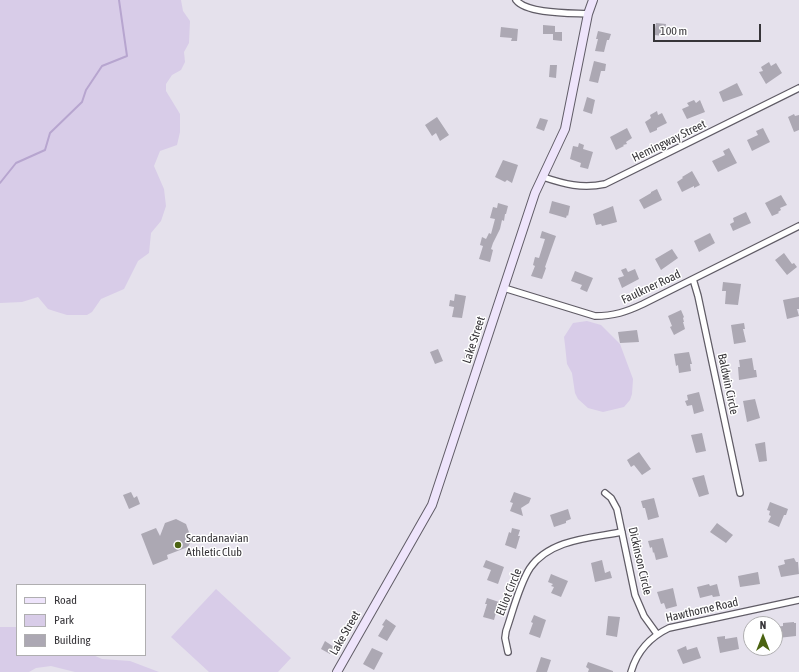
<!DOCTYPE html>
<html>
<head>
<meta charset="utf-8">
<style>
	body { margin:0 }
	#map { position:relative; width:799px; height:672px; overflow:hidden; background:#e5e1ec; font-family:"Asap Condensed",sans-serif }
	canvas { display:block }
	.legend { position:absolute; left:16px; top:584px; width:130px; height:72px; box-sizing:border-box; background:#fff; border:1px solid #afaeb0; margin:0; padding:5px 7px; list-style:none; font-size:12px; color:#373539 }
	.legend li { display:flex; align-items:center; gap:8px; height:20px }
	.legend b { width:20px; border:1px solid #afaeb0 }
	.north { position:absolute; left:743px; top:616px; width:40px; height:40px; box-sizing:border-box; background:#fff; border:1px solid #afaeb0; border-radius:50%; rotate:0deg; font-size:11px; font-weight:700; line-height:16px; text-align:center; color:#373539 }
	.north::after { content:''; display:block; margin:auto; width:14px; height:18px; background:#4b6311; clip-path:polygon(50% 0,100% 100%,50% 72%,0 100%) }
	.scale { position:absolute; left:653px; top:24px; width:108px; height:18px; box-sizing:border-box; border:2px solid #373539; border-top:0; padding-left:5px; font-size:12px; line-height:14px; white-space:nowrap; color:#373539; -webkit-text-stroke:3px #fff; paint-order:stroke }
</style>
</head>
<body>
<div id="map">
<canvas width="799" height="672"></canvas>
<ul class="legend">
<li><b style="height:5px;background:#eee4fb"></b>Road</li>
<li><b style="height:11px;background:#d8cce8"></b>Park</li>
<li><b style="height:11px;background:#aca8b3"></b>Building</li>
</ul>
<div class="north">N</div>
<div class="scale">100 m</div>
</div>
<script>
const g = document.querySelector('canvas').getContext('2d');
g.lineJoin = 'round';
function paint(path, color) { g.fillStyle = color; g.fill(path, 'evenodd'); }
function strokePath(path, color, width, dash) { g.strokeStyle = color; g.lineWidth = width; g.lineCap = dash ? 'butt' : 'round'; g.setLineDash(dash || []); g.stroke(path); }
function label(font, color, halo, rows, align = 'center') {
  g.font = font + ' "Asap Condensed",sans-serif'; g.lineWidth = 3; g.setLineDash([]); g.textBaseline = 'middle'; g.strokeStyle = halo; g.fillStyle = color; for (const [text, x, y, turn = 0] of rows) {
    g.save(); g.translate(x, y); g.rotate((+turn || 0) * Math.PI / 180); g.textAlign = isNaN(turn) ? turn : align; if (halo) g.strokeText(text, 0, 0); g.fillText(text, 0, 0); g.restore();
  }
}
paint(new Path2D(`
	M0 0H181L183 11 190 21 189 43 184 52 185 62 181 70 172 75 166 84V91L180 114V132L177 145 160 151 154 166 164 189 166 206 161 221 151 233 149 253 138 261 124 289 101 299 92 312 87 315H67L54 311 48 309 38 297 22 302 0 303Z
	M587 321 601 325 620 344 633 379 632 394 630 400 624 407 603 412 588 408 578 399 575 393 572 373 567 364 565 345 564 337 573 323Z
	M216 589 291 658 278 672H209L171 637Z
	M0 627H17V655H93L102 659 130 661 159 672H75L51 666 36 668 29 672H0Z`), '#d8cce8');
strokePath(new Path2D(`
	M0 183 16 163 45 150 50 133 82 102 86 90 102 66 127 56 119 0`), '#b7a5cf', 2);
paint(new Path2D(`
	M656 23 666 24 664 36 654 35Z
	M543 25 555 26V32H562V41L553 40V34H543Z
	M501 27 518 29 517 41H511L512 38 500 37Z
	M598 31 611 34 609 40H607L604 52 595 51 598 39H596Z
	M594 61 606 64 605 71H601L598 83 589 81Z
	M769 62 771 66 776 63 782 73 766 84 759 72 763 71 761 67Z
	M550 65H557L556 78 549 77Z
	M737 83 743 95 723 102 719 92Z
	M587 97 595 100 592 114 583 111Z
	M694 100 696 103 700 100 705 112 687 119 682 109 689 106 687 103Z
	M657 111 658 115 662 113 667 123 657 128V130L650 133 645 122 651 118 650 115Z
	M794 114 795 116 799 115V130L794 132 788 117Z
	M437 117 449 135 440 141 436 133 432 136 425 125Z
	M540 118 548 120 544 131 536 128Z
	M627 128 632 138 626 142 627 144 623 145 624 146 616 150 610 137Z
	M763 128 770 142 752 151 747 140 758 135 756 131Z
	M579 143 584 145 583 149 593 152 588 169 580 167 581 163 570 159 573 146 578 147Z
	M729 148 737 163 718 172 712 161 725 155 723 151Z
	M503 160 518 165 512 183 507 180 505 182 495 177Z
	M692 171 700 185 694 188V186L682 192 677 182 683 178 682 177Z
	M657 189 662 200 644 209 639 200 651 193V192Z
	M781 195 787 205 780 208 781 210 778 212 779 213 772 216 765 203Z
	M552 201 570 206 568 216 567 215 566 218 549 213Z
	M498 203 508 206 506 214H505L504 221 502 220 500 229 493 243 491 249 493 250 490 262 479 259 483 246 480 245 482 237 486 239 489 233 491 234 495 219 490 218 493 207 497 208Z
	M613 206 617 222 602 226 601 224 596 225 593 214Z
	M746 212 751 223 733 231 730 224 734 222 733 218Z
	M542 231 556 236 545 267 546 268 542 279 531 276 535 266 533 265 535 257 539 258 545 239 540 238Z
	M710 233 715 243 699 252 694 241Z
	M672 249 678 258 661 270 655 259Z
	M784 253 792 264 794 263 797 267 787 275 775 260Z
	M626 268 628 272 635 269 639 279 622 288 618 278 624 276 621 270Z
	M575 271 593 278 587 292 580 289 582 285 571 281Z
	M723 282 741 284 738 305 725 304 726 291H722Z
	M455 294 466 296 462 318 452 317 454 307 449 306 450 300 454 301Z
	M799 297V309H797L799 316 787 319 783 300Z
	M681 310 684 317 683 318 684 322H683L685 329 674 335 670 327 672 326 668 316Z
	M744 323 745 329H743L746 342 734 344 731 325Z
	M637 330 639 342 620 343 618 332Z
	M438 349 443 361 435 364 430 352Z
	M467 349 474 352 470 363 463 360Z
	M689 352 692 364H690L691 371 679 373 678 365 676 366 674 354Z
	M752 358 754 370H756L757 377 739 380 738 367H740L739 360Z
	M699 392 704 411 694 414 692 405 687 406 685 401 688 400 687 395Z
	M755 399 760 418 747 422 743 401Z
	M702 433 706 451 696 453 691 435Z
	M765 442 767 461 759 462 755 444Z
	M639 452 651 469 642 475 634 465 631 467 627 460Z
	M704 475 709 494 699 497 692 478Z
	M131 492 134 498 137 496 140 504 129 509 123 495Z
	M514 492 531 498 529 503 521 508 523 516 510 511 513 503 510 502Z
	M654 498 659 517 648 520 645 508H643L641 501Z
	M770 502 788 509 786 515H784L779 527 768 522 771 516 769 515 770 511 767 510Z
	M568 509 571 519 566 521V523L554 527 550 515Z
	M176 519 186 524 190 535 193 537 188 547 167 555 168 559 153 565 141 534 156 528 160 536 165 523Z
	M717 523 733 535 726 543 710 532Z
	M512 528 520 530 518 536H520L516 549 505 545 509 532 511 533Z
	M663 538 668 557 656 560 654 552 653 553 652 547 650 548 648 541Z
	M794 558 796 562H798L799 574 781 577 778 566 785 564 784 560Z
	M486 560 504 567 498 584 487 580 491 570 483 567Z
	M602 560 605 573 610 571 612 578 595 582 591 563Z
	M758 572 760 584 740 587 738 576Z
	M551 574 568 581 561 597 551 593 554 587 551 586 553 584 548 582Z
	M709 584 710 586 717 584 720 596 713 597 712 595 700 598 697 587Z
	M673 588 677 606 666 609 664 603 661 604 657 592Z
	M487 598 499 602 494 620 483 617 487 604H485Z
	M534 615 546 620 540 638 529 634 533 623 531 622Z
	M608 616 620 617 617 637 606 635Z
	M386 619 396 626 387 641 378 636 384 626 382 625Z
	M794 622V623H796V636L778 638 776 627 783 626V623Z
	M725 636V639L737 637 739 649 720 653 717 637Z
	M325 641 334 647 330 654 321 649Z
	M686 646 687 650 697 647 701 658 683 664 677 650Z
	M372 648 383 653 374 670 363 664Z
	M541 657 551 660 547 672H536Z
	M588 662 613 671V672H588L589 669 586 667Z`), '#aca8b3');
const street = new Path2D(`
	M516 0C527 14 571 13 588 14
	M543 177C564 184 582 189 605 184L799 88
	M693 279 698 296 740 493
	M504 288 595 316C614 316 626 312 643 304L799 226
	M605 493 611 498 617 509 635 595 644 616 657 634
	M508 652 505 638 506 631C513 611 519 585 530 568 550 539 591 538 622 532
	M631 672C637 651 650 637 669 628L799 600`);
const secondary = new Path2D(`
	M337 672 432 505 535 193 565 129 588 14 593 0`);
strokePath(street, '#605c66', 8);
strokePath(secondary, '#605c66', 10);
strokePath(street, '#fff', 5.5);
strokePath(secondary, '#eee4fb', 8);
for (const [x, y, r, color] of [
	[178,545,4,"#4b6311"]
]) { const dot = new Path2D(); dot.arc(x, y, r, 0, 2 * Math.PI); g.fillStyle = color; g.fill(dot); strokePath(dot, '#fff', 1.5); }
label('12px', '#373539', '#fff', [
	["Hemingway Street",669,141,-26],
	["Faulkner Road",651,287,-25],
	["Lake Street",474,340,-72],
	["Baldwin Circle",728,384,78],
	["Dickinson Circle",640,561,77],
	["Elliot Circle",509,592,-68],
	["Hawthorne Road",702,610,-13],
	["Lake Street",345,633,-60]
]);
label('12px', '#373539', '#fff', [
	["Scandanavian",186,538],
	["Athletic Club",186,552]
], 'left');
</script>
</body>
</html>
